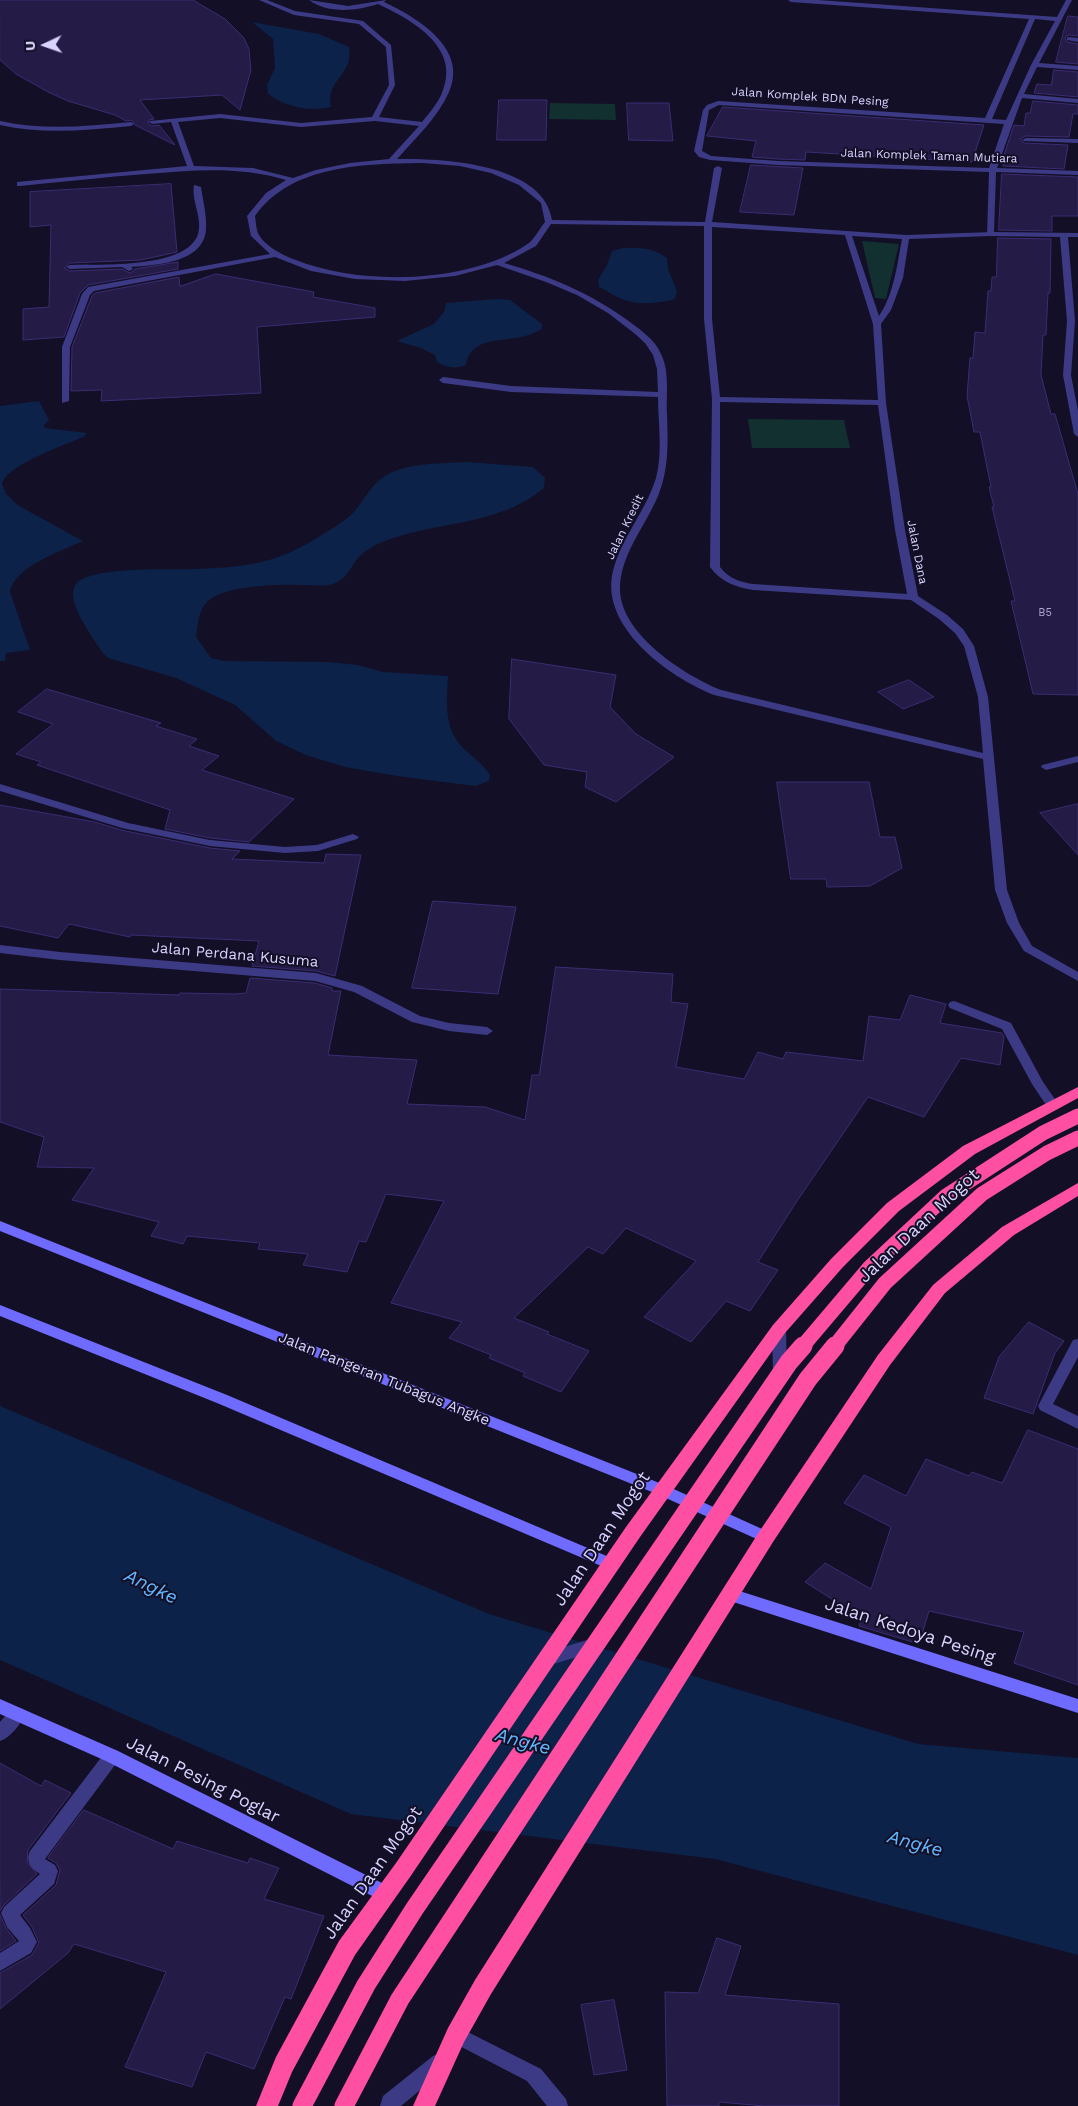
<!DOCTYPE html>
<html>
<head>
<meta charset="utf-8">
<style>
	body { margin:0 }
	#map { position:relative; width:1078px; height:2106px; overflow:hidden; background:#130f26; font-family:"Work Sans",sans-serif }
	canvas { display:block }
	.north { position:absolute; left:20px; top:20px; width:50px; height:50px; -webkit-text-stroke:4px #130f26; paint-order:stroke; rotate:267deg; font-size:14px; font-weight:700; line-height:20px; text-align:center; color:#d9d4ff }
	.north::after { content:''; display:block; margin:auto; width:18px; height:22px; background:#d9d4ff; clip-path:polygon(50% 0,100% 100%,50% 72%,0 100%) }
</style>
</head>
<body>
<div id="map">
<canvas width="1078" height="2106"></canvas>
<div class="north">U</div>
</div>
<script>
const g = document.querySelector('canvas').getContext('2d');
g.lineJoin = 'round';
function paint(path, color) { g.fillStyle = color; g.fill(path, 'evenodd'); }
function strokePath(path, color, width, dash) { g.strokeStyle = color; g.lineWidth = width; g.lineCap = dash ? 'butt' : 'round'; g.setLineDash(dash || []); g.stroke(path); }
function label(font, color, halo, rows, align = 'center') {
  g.font = font + ' "Work Sans",sans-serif'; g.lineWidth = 4; g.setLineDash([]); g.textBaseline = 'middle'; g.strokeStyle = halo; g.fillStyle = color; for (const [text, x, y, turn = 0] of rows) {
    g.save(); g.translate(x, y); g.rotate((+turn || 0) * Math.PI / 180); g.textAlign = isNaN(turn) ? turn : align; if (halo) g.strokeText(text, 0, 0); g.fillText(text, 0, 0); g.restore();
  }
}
paint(new Path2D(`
	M550 103 615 104 616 120 549 119Z
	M862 241 899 244 886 299 875 298Z
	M748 419 844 420 850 448H752Z`), '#12302f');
paint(new Path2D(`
	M252 22 319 34 349 47C354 76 325 79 331 107 309 112 286 107 268 94L267 85 275 68 273 39Z
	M623 248C639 247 654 248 667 258L668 269 677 291 675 299C661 303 642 305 628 301 618 299 608 291 599 287L598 280 607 265 612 251Z
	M497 299 510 300 542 324V329C534 333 525 337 516 338 495 341 470 340 466 365 455 369 447 368 437 362L435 355 421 348 397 341 434 324 444 312 446 303Z
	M39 401 49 420 44 425 45 428 87 433 83 437C63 446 9 464 2 483L6 494 19 506 83 541C61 551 14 567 10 592L30 650 6 653 5 661H0V406Z
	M466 462 533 467 545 478 544 488C496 528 435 520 380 543 373 546 363 552 358 558 352 565 347 577 339 581 329 588 314 585 302 585 279 584 224 585 207 602 198 611 198 625 196 637L211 658 224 661 327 662 358 665 383 672 448 676C447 703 443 729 465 750 474 758 483 764 490 775L489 781 475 786 397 776 345 767 306 755 276 741 235 705 176 678 108 658 103 653C94 639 62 598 77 583 94 566 171 570 196 569 250 567 279 563 325 533 334 527 345 521 353 513 364 501 370 485 385 476 407 462 441 464 466 462Z
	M0 1406 489 1614 918 1744 1078 1758V1955L715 1859 351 1814 0 1660Z`), '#0c2248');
const building = new Path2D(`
	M0 0H193L225 19 244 38 249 49 251 70 240 110 222 95 140 100 154 119 149 120 148 124 152 126 159 125 175 145 135 125 132 120 126 121 115 115 68 101 48 92 16 74 0 60Z
	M1068 16 1078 17V36L1069 35 1065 38 1067 42 1078 44V64L1056 62Z
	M1054 70 1078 72V97L1034 93 1037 84 1051 85Z
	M499 100H547L546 140H497Z
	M1033 101 1078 105V114H1073L1069 137 1026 136 1020 139 1024 143 1068 145 1064 169 1003 166 1004 155 1014 125 1024 126 1026 113H1030Z
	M627 103H669L673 141 629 140Z
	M723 107 984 125 972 162 806 152 805 160 778 159 752 157 756 141 707 136Z
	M751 165 803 168 794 215 740 212Z
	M1002 174 1078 177V216H1052V231L999 230Z
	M171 184 177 252 141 260 70 263 64 268 70 271 122 269 130 273 135 269 178 262V269L88 285 80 293 64 337 23 340V309L49 307 51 225 30 227V192Z
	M998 238 1051 239 1050 293H1048L1046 335H1043L1041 375 1051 414H1055L1078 494V695L1033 694 1011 601H1015L992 507H994L989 487H991L980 432H974L967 396 970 358H973L975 332 985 333 988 291H991L992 277H996Z
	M216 274 314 292 313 297 375 308V317L257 327 261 393 101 401 102 390 71 391 72 347 92 296 95 293 179 277 180 286Z
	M512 659 616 675 610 707 636 734 674 757 616 802 585 787 587 772 544 765 509 719Z
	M909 680 934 697 903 709 878 692Z
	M47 689 161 723 156 726 197 739 189 746 219 756 202 770 294 799 249 842 210 838 165 829 170 810 37 765 41 762 16 754 53 724 18 712Z
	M777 782H869L880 837H895L902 868 870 886 827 887 826 879H791Z
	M1078 804V855L1040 813Z
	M0 805 95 822 121 830 210 848 240 851 232 859 324 863 326 854 361 855 335 976 316 971 252 966 259 941 131 935 130 937 69 924 58 938 0 926Z
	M433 901 516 907 498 994 412 988Z
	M556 967 673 974 671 1002 688 1004 676 1067 744 1079 758 1052 783 1059 786 1052 863 1061 869 1016 900 1020 910 995 946 1004 940 1023 1002 1033 1004 1037 1000 1065 961 1058 924 1117 868 1097 795 1204 758 1262 778 1270 750 1311 726 1301 691 1342 644 1317 696 1261 626 1228 603 1254 588 1247 514 1318 549 1332 547 1334 589 1351 561 1392 523 1376 525 1373 489 1358 491 1355 449 1338 462 1322 391 1303 444 1201 386 1194 366 1242 359 1241 347 1272 303 1265 308 1254 258 1249 260 1243 187 1236 183 1244 151 1236 159 1222 72 1200 94 1168 37 1167 44 1137 0 1122V989L179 995 180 993 235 994 246 993 250 978 315 983 332 988V991H341L328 1055 417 1060 407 1104 485 1107 525 1120 532 1075H539Z
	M1029 1322 1064 1341 1055 1353 1033 1414 984 1398 999 1357Z
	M1028 1430 1078 1449V1685L1014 1663 1024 1632 929 1611 919 1644 859 1626 862 1618 805 1582 825 1563 871 1589 891 1527 844 1503 864 1475 906 1496 926 1459 969 1476 972 1472 1002 1483Z
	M0 1763 41 1786 45 1780 71 1793 28 1850 27 1862 37 1874 3 1906 0 1911Z
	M84 1810 173 1849 177 1841 248 1863 250 1858 279 1868 264 1899 324 1916 291 1999 285 1997 254 2069 206 2052 192 2087 125 2067 166 1972 74 1944 68 1953 0 2009V1973L32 1955 39 1943 32 1927 23 1915 56 1885 60 1870 56 1863 48 1858Z
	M0 1915 6 1928 16 1941 0 1951Z
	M717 1938 741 1946 725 1995 839 2004V2106H764L719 2102V2106H667L665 1992 698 1993Z
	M614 2000 627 2070 594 2075 581 2005Z`);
paint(building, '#241b47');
strokePath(building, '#3b2d73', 1);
paint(new Path2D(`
	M259 0H267L295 11 363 21 391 45 395 85 379 117 422 122C430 112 439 102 443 90 460 46 410 19 378 4 357 11 328 14 309 0L348 6 386 0 384 2C416 17 469 48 449 92 438 117 415 139 397 159 441 158 544 163 552 220L705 222 714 168 718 166 722 168 712 222 906 235 993 232V236H990L909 239 903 278 891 310 881 324 886 403 905 530 918 596 947 615 963 629 974 646 988 697 1007 890 1019 923 1032 946 1078 972V981L1024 951 1007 923 995 890 983 759 714 695C669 677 599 627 613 571 621 538 646 511 656 478 663 452 658 423 658 397L511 392 443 383 439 380 443 377 511 386 658 392 657 369 653 355 645 343 634 333 608 313 577 295 546 282 497 265 455 276 405 281 355 279 311 271 275 257 94 291 90 295 70 347 69 401 62 403V347L82 294 88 287 270 254 251 236 247 216 266 193 286 180C240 166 193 170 146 174 104 177 62 182 20 186H17V182L187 166 171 122 152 124 149 122 150 121 220 114 301 123 372 117 389 85 386 47 359 24 294 15ZM220 118 301 127 375 121 419 126 389 159 350 163 316 170 293 178 253 168 194 166 178 122ZM423 163 460 166 491 173 519 185 541 203 545 222C540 228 535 238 529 243 471 284 360 286 296 260 284 256 265 246 259 235 256 230 256 222 255 216 292 164 365 164 423 163ZM551 224 704 226V319L712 399 710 567C721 582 735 587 753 590L911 600 939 619 955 633 964 646 978 697 983 753 721 690C684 675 622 635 620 591 619 556 645 527 658 496 669 469 668 443 667 414 666 395 670 372 661 354 655 340 642 331 630 322 591 293 549 276 504 263L536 246ZM712 227 845 235 873 324 878 400 720 397 712 319ZM852 236 902 239C897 265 894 294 879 316ZM720 402 878 405 895 530 907 594 753 584C740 582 728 578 720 567Z
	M0 121C44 131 87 126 131 122L134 124 131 126C87 130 44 135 0 125Z
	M194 185 201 187C203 201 207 216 206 230 203 263 156 265 131 267L133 269 129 271 122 267 70 269 66 267 70 265C100 264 187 269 198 234 203 218 191 201 194 185Z
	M954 1001 1011 1023 1043 1082 1059 1105 1058 1108H1048L1032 1084 1002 1029 950 1008 948 1005 950 1002Z
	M779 1324 784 1325 786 1329 787 1374 785 1378 780 1379 775 1378 773 1374 772 1329 774 1325Z
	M1078 1339V1357L1053 1404 1078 1416V1429L1040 1410 1038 1406 1073 1340Z
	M597 1637 603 1639 605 1644 603 1649 547 1666 541 1664 539 1659 541 1654Z
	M440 2053 447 2056 449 2062 447 2068 401 2106H380L383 2096 433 2056Z`), '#3d3a85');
paint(new Path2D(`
	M788 0H818L1057 17 1066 0H1072L1039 63 1078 66V70L1037 67 1024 94 1078 99V103L1022 98 997 168 1078 171V175L996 172 994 232 1078 233V237H1068L1075 321 1071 375 1078 411V437L1074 434 1063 375 1067 321 1060 237 987 236 989 172 778 165 710 160 699 157 694 151 703 110 707 105 718 101 985 118 1029 19 791 2ZM1035 19 1055 21 1031 65 1006 120 992 119ZM719 105 1004 124 989 168 778 161 711 156 702 151 709 110Z
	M1069 37 1078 38V42L1067 40V38Z
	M1026 138 1078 139V143L1024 141 1022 140Z
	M1078 756V762L1046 770 1041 767 1042 765Z
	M0 784 128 823 210 840 285 847 317 845 353 834 359 837 357 839 318 851 285 853 210 846 122 828 0 791Z
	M0 945 60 952 316 973 362 986 420 1016 449 1023 487 1027 493 1031 487 1035 449 1031 412 1022 354 992 315 981 60 960 0 953Z
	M17 1707 23 1709 25 1714C21 1724 10 1738 0 1741V1722L11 1709Z
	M112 1749 118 1751 120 1756 118 1761 45 1859 55 1865 58 1871 54 1884 20 1915 30 1928 37 1942 31 1953 0 1971V1953L19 1941 7 1927 1 1913 4 1907 40 1874C31 1868 25 1862 30 1851L106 1751Z
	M456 2026 541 2069 566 2099 568 2106H547L527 2081 450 2041 447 2035 450 2029Z`), '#3d3a85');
paint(new Path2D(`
	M0 1221 667 1486 771 1533 774 1537 771 1541 766 1543 761 1541 657 1494 0 1231Z
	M0 1305 227 1395 616 1560 619 1564 616 1568 611 1570 606 1568 217 1403 0 1316Z
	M730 1588 1078 1699V1713L724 1599 722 1594 724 1589Z
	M0 1699 118 1751 392 1888 395 1894 392 1900 386 1902 380 1900 106 1761 0 1714Z`), '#6f6bff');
paint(new Path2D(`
	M1078 1087V1098L975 1154 899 1211 843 1267 785 1333 640 1537 410 1877 355 1955 292 2072 278 2106H256L276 2057 339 1941 396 1863 626 1527 773 1325 831 1259 887 1203 963 1146Z
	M1078 1183V1196L1014 1235 945 1293 890 1365 773 1542 491 1994 464 2042 435 2106H413L448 2028 475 1980 759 1532 878 1355 933 1285 1002 1227Z`), '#ff4fa3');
strokePath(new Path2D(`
	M802 1347 869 1268 946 1196 1043 1133 1078 1116
	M834 1347 885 1283 982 1194 1047 1153 1078 1138`), '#ff4fa3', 15);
strokePath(new Path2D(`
	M302 2106 366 1985 415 1908 789 1362 803 1346
	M344 2106 400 1999 808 1379 835 1346`), '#ff4fa3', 19);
label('11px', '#aca6d1', null, [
	["B5",1045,613]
]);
label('12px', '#d9d4ff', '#130f26', [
	["Jalan Komplek BDN Pesing",810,97,4],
	["Jalan Komplek Taman Mutiara",929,156,2],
	["Jalan Kredit",625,527,-64],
	["Jalan Dana",917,552,79]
]);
label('15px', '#d9d4ff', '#130f26', [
	["Jalan Perdana Kusuma",235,955,5],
	["Jalan Pangeran Tubagus Angke",384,1379,22]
]);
label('18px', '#d9d4ff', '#130f26', [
	["Jalan Daan Mogot",919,1226,-43],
	["Jalan Daan Mogot",602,1539,-56],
	["Jalan Kedoya Pesing",910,1631,18],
	["Jalan Pesing Poglar",203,1780,27],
	["Jalan Daan Mogot",373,1873,-55]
]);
label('italic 19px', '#62b6ff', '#130f26', [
	["Angke",151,1587,26],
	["Angke",523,1742,15],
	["Angke",915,1844,15]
]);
</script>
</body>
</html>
